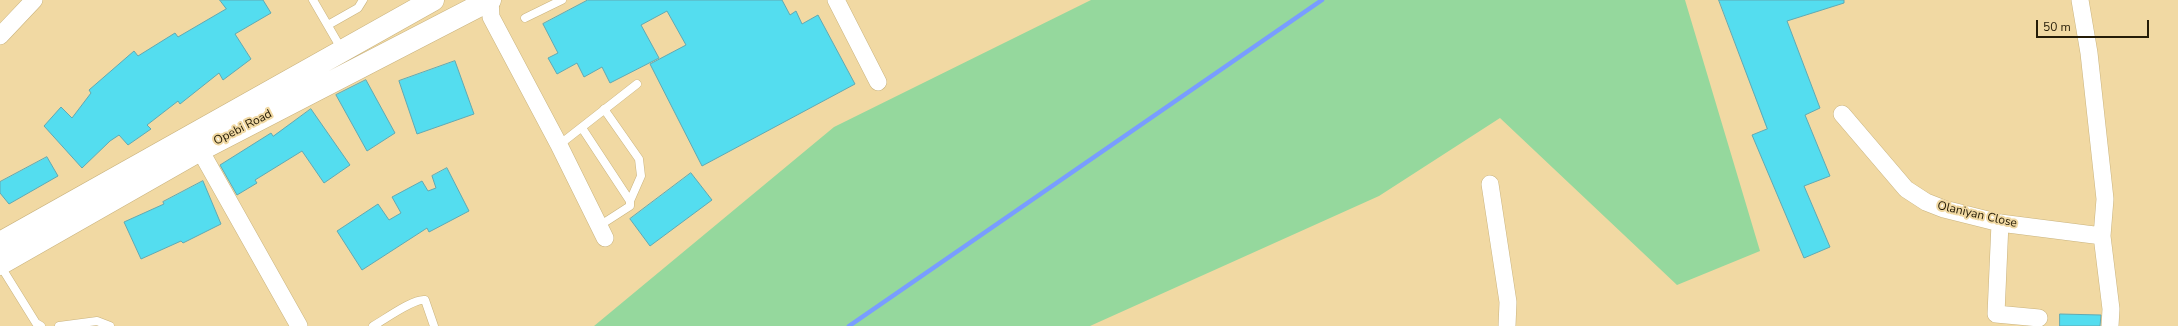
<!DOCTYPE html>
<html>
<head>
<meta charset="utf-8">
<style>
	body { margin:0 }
	#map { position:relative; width:2178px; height:326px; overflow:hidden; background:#f1d9a3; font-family:"Nunito Sans",sans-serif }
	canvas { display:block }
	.scale { position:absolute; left:2036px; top:20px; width:113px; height:18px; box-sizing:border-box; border:2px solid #251c07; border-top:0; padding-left:5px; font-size:12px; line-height:14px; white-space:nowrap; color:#251c07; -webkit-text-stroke:3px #f1d9a3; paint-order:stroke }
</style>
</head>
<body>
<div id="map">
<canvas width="2178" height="326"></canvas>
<div class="scale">50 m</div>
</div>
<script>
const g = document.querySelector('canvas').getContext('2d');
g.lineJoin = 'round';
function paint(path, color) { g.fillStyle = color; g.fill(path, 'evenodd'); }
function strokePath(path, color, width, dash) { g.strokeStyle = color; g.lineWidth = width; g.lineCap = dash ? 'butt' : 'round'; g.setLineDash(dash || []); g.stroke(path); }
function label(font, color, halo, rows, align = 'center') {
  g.font = font + ' "Nunito Sans",sans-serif'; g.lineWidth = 4; g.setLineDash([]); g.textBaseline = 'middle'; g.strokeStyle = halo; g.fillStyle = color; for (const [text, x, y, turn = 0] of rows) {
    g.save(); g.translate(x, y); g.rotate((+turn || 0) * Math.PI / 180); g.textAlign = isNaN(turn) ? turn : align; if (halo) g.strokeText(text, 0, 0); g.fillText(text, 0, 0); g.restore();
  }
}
paint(new Path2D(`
	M1091 0H1685L1760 251 1677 285 1500 118 1379 196 1090 326H594L834 127Z`), '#95d89d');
strokePath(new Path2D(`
	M849 326 1322 0`), '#799dff', 4.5);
const building = new Path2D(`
	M220 0H263L271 13 235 34 251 59 223 80 219 73 180 104 178 101 147 125 151 129 128 145 119 135 110 141 82 168 44 126 61 107 72 118 91 93 89 90 134 51 138 56 175 33 178 37 226 9Z
	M588 0H782L790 15 796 11 802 24 818 15 855 84 702 166 650 64 686 45 667 11 641 25 659 58 610 83 602 67 584 77 577 63 557 74 548 58 558 53 543 24Z
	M1719 0H1844V3L1787 21 1820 108 1805 115 1830 176 1804 186 1830 247 1804 258 1752 135 1767 129Z
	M455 61 474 114 417 134 399 81Z
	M366 80 395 133 367 151 336 95Z
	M311 109 350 165 324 183 302 151 255 180 257 183 237 195 220 165 271 133 273 136Z
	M47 157 58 176 9 204 0 193V182Z
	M447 168 469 211 429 232 427 228 362 270 337 231 378 204 389 220 401 213 392 197 422 181 428 191 436 188 432 176Z
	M691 173 712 200 650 246 630 219Z
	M203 181 221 224 183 243 181 241 141 259 124 222 164 204 163 202Z
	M2060 314 2101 315 2100 326H2060Z`);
paint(building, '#54ddef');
strokePath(building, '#60a9b3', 1);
const lane = new Path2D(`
	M313 0 342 50
	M525 18 562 0
	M328 25 358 8 363 0
	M604 109 639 159 641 176 630 201
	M582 128 630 201V206L599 226
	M559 145 637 84
	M0 265 36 323 41 326
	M59 326 97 321 110 326
	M373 326C384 320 414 298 425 300L434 326`);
const street = new Path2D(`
	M490 0 491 17 559 145 605 238
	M836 0 878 82
	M2080 0 2089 53 2105 199 2102 236 2111 309 2110 326
	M0 36 34 0
	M1842 114 1906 189 1926 202 1944 209 2000 223 2102 236
	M200 150 299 326
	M1490 184 1508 302 1507 326
	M2000 223 1996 314 2039 318`);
const primary = new Path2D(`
	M0 243 433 0
	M0 264 200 150 490 0`);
strokePath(lane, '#c9b37e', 9);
strokePath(street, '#c9b37e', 18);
strokePath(primary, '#c9b37e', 23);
strokePath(lane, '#fff', 8);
strokePath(street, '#fff', 17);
strokePath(primary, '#fff', 22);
label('12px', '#251c07', '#f1d9a3', [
	["Opebi Road",243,128,-27],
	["Olaniyan Close",1977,215,13]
]);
</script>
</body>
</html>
